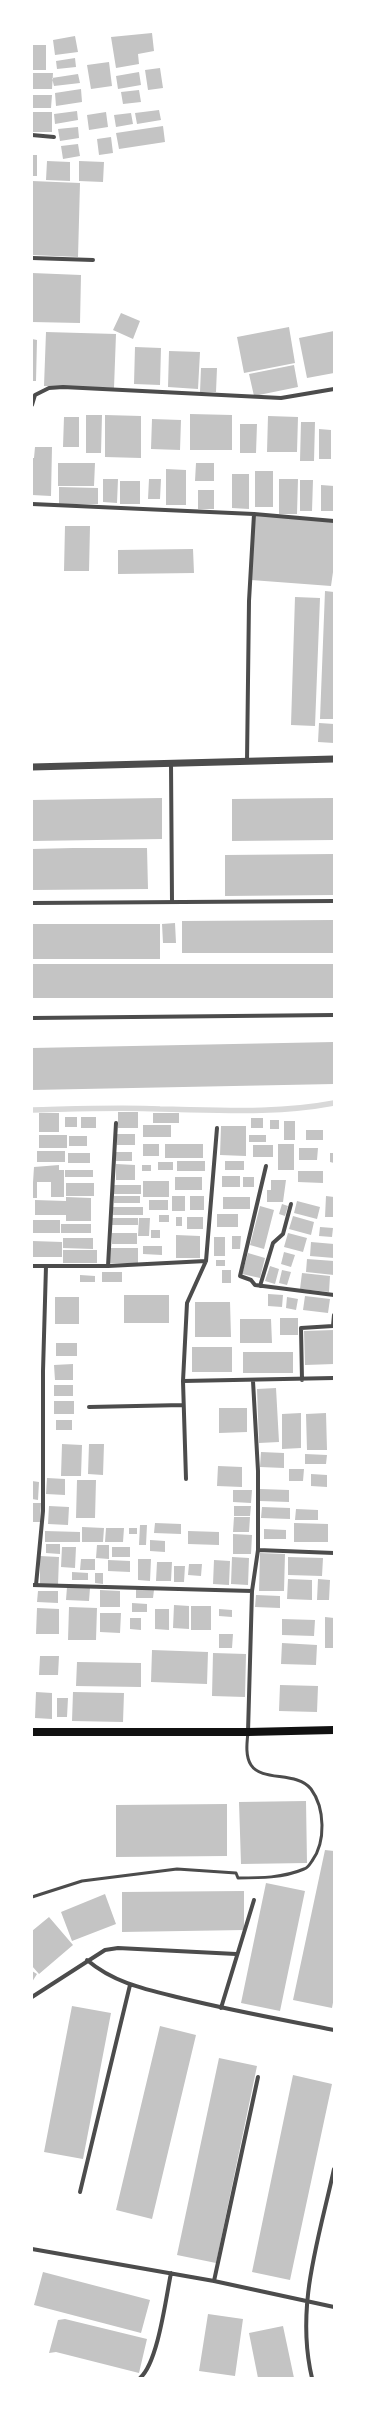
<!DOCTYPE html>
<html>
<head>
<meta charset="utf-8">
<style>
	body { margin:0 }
	#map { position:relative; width:366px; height:2410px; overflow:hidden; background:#fff; font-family:"Golos Text",sans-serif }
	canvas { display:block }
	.frame { position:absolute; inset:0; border:33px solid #fff; pointer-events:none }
</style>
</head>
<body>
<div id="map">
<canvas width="366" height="2410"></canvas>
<div class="frame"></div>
</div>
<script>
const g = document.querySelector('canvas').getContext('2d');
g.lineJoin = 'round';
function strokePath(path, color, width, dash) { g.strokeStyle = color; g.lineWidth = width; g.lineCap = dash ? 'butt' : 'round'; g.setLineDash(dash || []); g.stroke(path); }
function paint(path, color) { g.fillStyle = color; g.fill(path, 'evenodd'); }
strokePath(new Path2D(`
	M32 1110C75 1109 118 1107 160 1109 219 1110 276 1114 334 1103`), '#d9d9d9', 5.5);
paint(new Path2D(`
	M152 33 154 51 138 54 139 64 116 68 111 37Z
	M75 36 78 52 55 55 53 40Z
	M32 45H46V70H32Z
	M75 58 76 67 57 69 56 61Z
	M109 62 112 86 91 89 87 65Z
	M160 68 163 88 148 90 145 70Z
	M139 72 141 85 118 89 116 76Z
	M32 73H53L52 89H32Z
	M78 74 80 83 54 86 52 78Z
	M81 89 82 102 56 106 55 93Z
	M139 90 141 102 123 104 121 92Z
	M32 95H52L51 108H32Z
	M159 110 161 120 137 124 135 113Z
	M77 111 78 120 55 124 54 114Z
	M32 112H52V132H32Z
	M106 112 108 127 89 130 87 115Z
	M131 113 133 124 116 127 114 115Z
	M163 126 165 142 119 149 116 133Z
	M78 127 79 138 60 141 58 129Z
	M111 137 113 153 99 155 97 139Z
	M78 144 80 156 63 159 61 146Z
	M32 155H37V176H32Z
	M47 161 70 162V181L46 180Z
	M79 161 104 162 103 182 79 181Z
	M32 181 80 183 78 257 32 255Z
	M32 273 81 275 80 323 32 322Z
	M121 313 140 321 133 339 113 330Z
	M289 327 295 363 244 373 237 337Z
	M334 331V373L307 378 299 338Z
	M46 332 116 334 114 388 44 386Z
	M32 339 37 340 36 381H32Z
	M135 347 161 348 160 385 134 384Z
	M169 351 200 352 198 389 168 387Z
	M294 365 298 387 254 396 249 374Z
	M201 368H217L216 392H200Z
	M190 414 232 415V450H190Z
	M86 415H102L101 453H86Z
	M105 415 141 416V458L105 457Z
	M268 416 298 417 297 452H267Z
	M64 417H79V447H63Z
	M152 419 181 420 180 450 151 449Z
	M301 422H315L314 461H300Z
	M240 424H257L256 453H240Z
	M319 429 331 430V459H319Z
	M35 447H52L51 496 32 495V458H34Z
	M58 463H95L94 486H58Z
	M196 463H214V481H195Z
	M166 469 186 470V505H166Z
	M255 471H273V507H255Z
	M232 474H249V509L232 508Z
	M103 479H118L117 503 103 502Z
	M149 479H161L160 499H148Z
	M279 479H298L297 514H279Z
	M300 480H313L312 511H300Z
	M120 481H140V504H120Z
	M321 485 334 486V511H321Z
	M59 487 98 488V504H59Z
	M198 490H214V509H198Z
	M254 514 334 521V565L331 586 251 580Z
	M65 526H90L89 571H64Z
	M193 549 194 573 118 574V550Z
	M325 591 334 592V719H320Z
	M295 597 320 598 315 726 291 725Z
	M319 723 334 724V743L318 742Z
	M162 798V839L32 841V800Z
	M334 798V840L232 841V799Z
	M73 848H147L148 889 32 890V849Z
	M334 854V895L225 896V855Z
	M334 920V953H182V921Z
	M175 923 176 943H163L162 924Z
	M32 924H160V959H32Z
	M32 964H334V998H32Z
	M334 1042V1084L32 1090V1048Z
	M118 1112H138V1128H118Z
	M39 1113H59V1132H39Z
	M153 1113H179V1123H153Z
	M65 1117H77V1127H65Z
	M81 1117H96V1128H81Z
	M251 1118H263V1128H251Z
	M270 1120H279V1129H270Z
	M284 1121H295V1140H284Z
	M143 1125H171V1137H143Z
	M221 1126H246V1156L220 1155Z
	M306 1130H323V1140H306Z
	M117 1134H135V1145H117Z
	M39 1135H67V1148H39Z
	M249 1135H266V1142H249Z
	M69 1136H87V1146H69Z
	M143 1144H159V1156H143Z
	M165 1144H203V1158H165Z
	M278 1144H294V1170H278Z
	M253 1145H273V1157H253Z
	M299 1148H318L317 1160H299Z
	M37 1151H65V1162H37Z
	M116 1152H132V1161H116Z
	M68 1153H90V1163H68Z
	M330 1153H334V1163L330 1162Z
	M177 1161H205V1171H177Z
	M225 1161H244V1170H225Z
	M158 1162H173V1170H158Z
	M116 1164 135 1165V1180H116Z
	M59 1165V1170H64V1197H51V1182H37V1198H32L34 1167Z
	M142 1165H151V1171H142Z
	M65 1170H93V1177H65Z
	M298 1171H323V1183L298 1182Z
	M222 1176H240V1187H222Z
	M175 1177H202V1190H175Z
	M243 1177H254V1187H243Z
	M271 1180H286L283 1202H267V1190H271Z
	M143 1181H169V1197H143Z
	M66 1183H94V1196H66Z
	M114 1185H141V1194H114Z
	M114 1196H140V1203H114Z
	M172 1196H185V1211H172Z
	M190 1196H204V1210H190Z
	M326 1196 334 1197V1217H325Z
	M66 1197 91 1198V1221H66V1215H35V1200L66 1201Z
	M223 1197H250V1209H223Z
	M149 1200H168V1210H149Z
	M297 1201 320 1207 317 1219 294 1213Z
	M282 1204 288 1206 285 1216 279 1214Z
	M260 1206 274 1210 264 1249 250 1245Z
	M113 1207H143V1215H113Z
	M217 1214H238V1227H217Z
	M159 1215H169V1222H159Z
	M293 1216 314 1222 311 1235 289 1229Z
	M176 1217H182V1226H176Z
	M187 1217H203V1229H187Z
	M112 1218H138V1225H112Z
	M139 1218H150L149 1236H138Z
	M32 1220H60V1233H32Z
	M61 1224H91V1233H61Z
	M320 1227 333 1228 332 1237 319 1236Z
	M151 1230H160V1238H151Z
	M112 1233H137V1244H112Z
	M288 1233 307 1238 303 1252 284 1247Z
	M176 1235 200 1236V1258H176Z
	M232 1236H241L240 1249H232Z
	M214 1237H225V1256H214Z
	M63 1238H93V1249L63 1248Z
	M32 1241 62 1242V1257H32Z
	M311 1242 334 1244V1258L310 1256Z
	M143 1246H162V1255L143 1254Z
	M110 1248H138V1263H110Z
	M63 1250H97V1263H63Z
	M284 1252 295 1255 291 1267 281 1264Z
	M248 1253 265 1258 260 1278 242 1274Z
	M307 1259 334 1261V1275L306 1272Z
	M216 1260H225V1266H216Z
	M270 1266 279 1269 275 1284 265 1281Z
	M222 1270H231V1283H222Z
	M282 1270 291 1272 287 1285 279 1283Z
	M102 1272H122V1282H102Z
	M302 1273 330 1276 329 1292 300 1289Z
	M80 1275 95 1276V1282H80Z
	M268 1294 283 1295 282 1307 268 1306Z
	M124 1295H169V1323H124Z
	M305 1296 330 1299 328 1313 303 1310Z
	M55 1297H79V1324H55Z
	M287 1297 298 1299 296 1310 286 1308Z
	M195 1302H230L231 1337H195Z
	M280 1318H298V1335H280Z
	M240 1319H271L272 1343H240Z
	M334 1330V1364L305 1365 304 1331Z
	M56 1343H77V1356H56Z
	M192 1347H232V1372H192Z
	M243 1352H293V1373H243Z
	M73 1364V1380H55L54 1365Z
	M54 1385H73V1396H54Z
	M276 1388 279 1442 259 1443 257 1389Z
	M54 1401H74V1414H54Z
	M219 1408H247V1432L219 1433Z
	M301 1413V1448L282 1449V1414Z
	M326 1413 327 1450H307L306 1414Z
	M56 1420H72V1430H56Z
	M62 1444 82 1445 81 1476H61Z
	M89 1444H104L103 1475 88 1474Z
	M261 1452 284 1453V1468L260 1467Z
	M305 1454 327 1455 326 1464H305Z
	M218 1466 242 1467V1487L217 1486Z
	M289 1469H304L303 1481H289Z
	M311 1474 327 1475V1487L311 1486Z
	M47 1478 65 1479V1495L46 1494Z
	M77 1480H96L95 1518H76Z
	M32 1481 39 1482 38 1500 32 1499Z
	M260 1489 289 1490V1502L260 1501Z
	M233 1490H252L251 1503 233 1502Z
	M32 1503H41L40 1522H32Z
	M49 1506 69 1507 68 1525 48 1524Z
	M234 1506H251L250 1516H234Z
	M262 1507 290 1508V1519L261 1518Z
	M296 1509 318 1510V1520H295Z
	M234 1517H250L249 1532H233Z
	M155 1523 181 1524V1534L154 1533Z
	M294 1523 328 1524V1542H294Z
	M140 1525H147L146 1545H139Z
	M82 1527 104 1528 103 1542H82Z
	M106 1528H124L123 1542H105Z
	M129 1528H137V1534H129Z
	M264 1529 286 1530V1539H264Z
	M45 1531 80 1532V1542H45Z
	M188 1531 219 1532V1545L188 1544Z
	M233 1534 252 1535 251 1554H233Z
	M150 1540 165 1541V1552L150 1551Z
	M46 1544H60V1554L46 1553Z
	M97 1545H109V1559L96 1558Z
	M62 1547H76L75 1568 61 1567Z
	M112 1547H130V1557H112Z
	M260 1553 285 1554 284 1591H259Z
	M40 1556 59 1557 58 1585 40 1584Z
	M232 1557 249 1558 248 1585 231 1584Z
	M288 1557 323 1558 322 1576 288 1575Z
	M81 1559H95V1570H80Z
	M138 1559H151L150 1581 138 1580Z
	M108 1560 130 1561V1572L108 1571Z
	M214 1560 230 1561 229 1585 213 1584Z
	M157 1562H172L171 1581H156Z
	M189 1564H202L201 1576 188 1575Z
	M174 1566H185L184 1582H174Z
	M72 1572 88 1573V1580H72Z
	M95 1573H103V1584L95 1583Z
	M288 1579 312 1580V1600L287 1599Z
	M318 1579 330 1580 329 1600H317Z
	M67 1587 90 1588 89 1601 66 1600Z
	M136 1589 154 1590 153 1598H136Z
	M100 1590 120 1591V1607H100Z
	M38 1591H58V1603L37 1602Z
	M256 1595 280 1596V1608L255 1607Z
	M132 1603 147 1604V1612H132Z
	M174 1605 189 1606V1629L173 1628Z
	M191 1606H211V1630H191Z
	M69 1607 97 1608 96 1640H68Z
	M37 1608 59 1609V1634H36Z
	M155 1609H169V1630L155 1629Z
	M219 1609 232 1610V1617L219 1616Z
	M100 1613H121L120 1633 100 1632Z
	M325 1617 334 1618V1648H325Z
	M130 1618H141V1630L130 1629Z
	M282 1619 315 1620 314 1636 282 1635Z
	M219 1634H233L232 1648H219Z
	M282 1643 317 1645 316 1665 281 1664Z
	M152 1650 208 1652 207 1684 151 1682Z
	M213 1653 246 1654 245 1697 212 1696Z
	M40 1656H59L58 1675H39Z
	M77 1662 141 1663V1687L76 1686Z
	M280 1685 318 1686 317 1712 279 1711Z
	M36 1692 52 1693V1719L35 1718Z
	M73 1692 124 1693 123 1722 72 1721Z
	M57 1698H68L67 1717H57Z
	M306 1801 307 1863 241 1864 239 1802Z
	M227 1804V1856L116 1857V1805Z
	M325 1850 334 1851V1997L332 2008 293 2000Z
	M266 1883 305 1891 280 2011 241 2003Z
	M244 1891V1930L122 1932V1892Z
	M105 1894 116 1924 72 1941 61 1912Z
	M49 1917 73 1945 39 1974 32 1966V1931Z
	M32 1971 37 1974 32 1982Z
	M72 2006 111 2013 83 2159 44 2152Z
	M160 2026 196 2035 152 2219 116 2210Z
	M219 2058 257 2066 216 2263 177 2255Z
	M293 2075 332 2084 290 2280 252 2272Z
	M43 2272 150 2300 141 2333 34 2305Z
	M208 2314 243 2319 235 2376 199 2371Z
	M65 2319 147 2339 139 2373 56 2352 49 2353 58 2320Z
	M283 2326 294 2378H258L249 2333Z`), '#c4c4c4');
strokePath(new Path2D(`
	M32 1897 82 1881 177 1869 236 1873 238 1878C260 1878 283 1878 304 1869 308 1868 310 1864 312 1861 326 1842 325 1808 311 1789 297 1771 262 1782 251 1765 245 1756 247 1742 248 1732`), '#4c4c4c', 3);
strokePath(new Path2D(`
	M32 135 54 137
	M32 258 93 260
	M32 405 35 395 49 388 63 387 281 398 334 389
	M32 504 254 514 334 521
	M247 761 249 601 254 514
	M171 763 172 902
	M32 903 334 901
	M32 1018 334 1015
	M266 1166 240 1276 251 1280 255 1285 334 1295
	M206 1261 217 1128
	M32 1266H108L206 1261 187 1303 183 1381 334 1378
	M108 1266 116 1123
	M260 1286 273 1243 283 1234 291 1204
	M302 1380 301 1328 333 1326 334 1315
	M183 1381 186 1479
	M89 1407 183 1405
	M258 1550 334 1553
	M32 1585 252 1591
	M36 1585 43 1511V1371L46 1266
	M248 1732 252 1591 258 1550V1471L253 1381
	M87 1960C115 1984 149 1990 185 1999 234 2011 284 2020 334 2030
	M32 1997 105 1950 118 1948 236 1954
	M221 2008 254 1900
	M80 2192 130 1985
	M32 2249 214 2281 334 2307
	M214 2281 258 2077
	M140 2378C158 2363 166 2297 171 2273
	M312 2378C295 2306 319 2239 334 2169`), '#4c4c4c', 4);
strokePath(new Path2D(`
	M32 767 334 759`), '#4c4c4c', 7);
strokePath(new Path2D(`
	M32 1732H248L334 1730`), '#111', 8);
</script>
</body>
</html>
